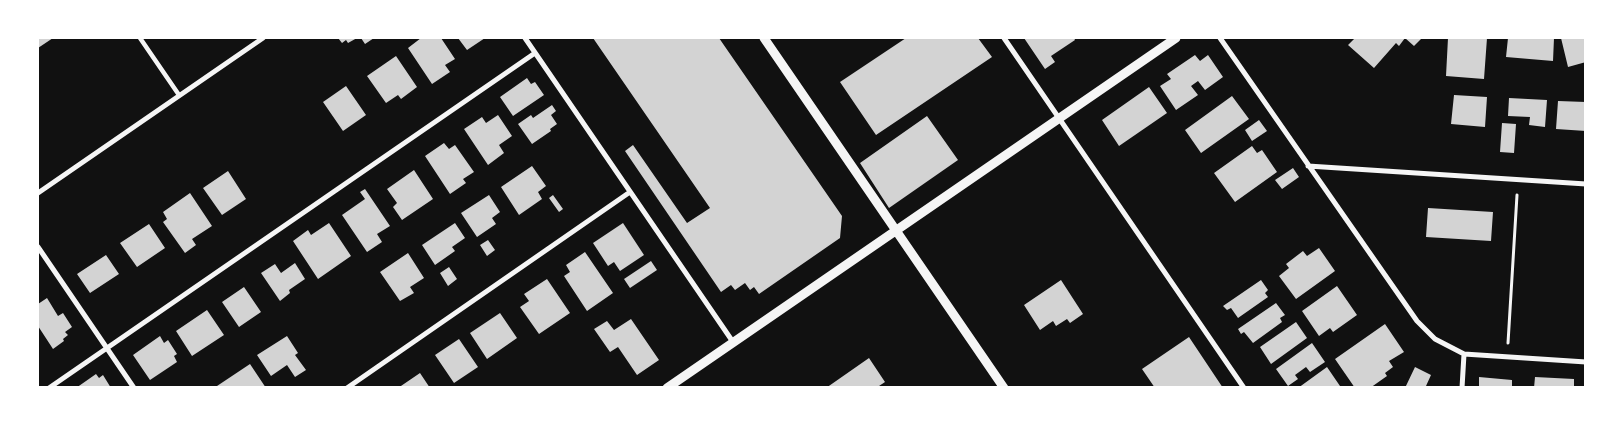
<!DOCTYPE html>
<html>
<head>
<meta charset="utf-8">
<style>
	body { margin:0 }
	#map { position:relative; width:1623px; height:425px; overflow:hidden; background:#111; font-family:Roboto,sans-serif }
	canvas { display:block }
	.frame { position:absolute; inset:0; border:39px solid #fff; pointer-events:none }
</style>
</head>
<body>
<div id="map">
<canvas width="1623" height="425"></canvas>
<div class="frame"></div>
</div>
<script>
const g = document.querySelector('canvas').getContext('2d');
g.lineJoin = 'round';
function paint(path, color) { g.fillStyle = color; g.fill(path, 'evenodd'); }
function strokePath(path, color, width, dash) { g.strokeStyle = color; g.lineWidth = width; g.lineCap = dash ? 'butt' : 'round'; g.setLineDash(dash || []); g.stroke(path); }
paint(new Path2D(`
	M38 38H53L38 48Z
	M338 38H357L348 43 346 40 342 43Z
	M361 38H374L365 44Z
	M421 38H441L455 59 445 65 450 72 432 84 408 48Z
	M458 38H485L467 50Z
	M593 38H719L842 216 840 238 759 294 754 287 750 290 745 283 735 290 731 285 721 292 625 151 633 145 687 223 710 208Z
	M906 38H978L992 57 876 135 840 82Z
	M1024 38H1074L1075 40 1051 56 1055 62 1045 69Z
	M1355 38H1422L1414 46 1405 38 1399 46 1396 43 1374 68 1348 45Z
	M1448 38H1487L1484 79 1446 76Z
	M1508 38H1554L1553 61 1506 57Z
	M1561 38H1586V62L1568 67Z
	M1195 55 1200 61 1208 55 1223 77 1205 90 1198 81 1191 86 1198 95 1176 110 1160 86 1171 79 1167 74Z
	M396 56 417 87 401 99 398 95 386 103 367 76Z
	M527 78 531 84 535 82 544 95 513 116 500 97Z
	M346 86 366 115 343 131 323 102Z
	M1149 87 1167 113 1119 146 1102 120Z
	M1454 95 1487 97 1485 127 1451 124Z
	M1232 96 1249 119 1201 153 1185 130Z
	M1509 98 1547 100 1545 127 1529 125 1530 117 1508 116Z
	M1558 101 1586 102V131L1556 129Z
	M552 105 556 111 551 115 557 124 550 129 551 131 532 144 518 124 531 115 533 118Z
	M498 115 512 136 499 145 504 153 488 165 464 129 482 117 486 123Z
	M927 116 958 160 889 208 860 163Z
	M1259 120 1267 131 1252 141 1245 130Z
	M1502 123 1516 124 1514 153 1500 152Z
	M444 143 449 149 455 145 474 172 463 179 466 183 450 194 425 156Z
	M1252 146 1257 153 1262 150 1277 172 1235 202 1214 173Z
	M532 166 546 186 538 192 542 199 519 215 501 187Z
	M1293 168 1299 177 1282 189 1275 180Z
	M414 170 433 199 402 220 393 207 397 203 387 189Z
	M228 171 246 199 222 215 203 188Z
	M365 189 390 226 377 234 382 242 367 252 342 215 365 199 360 192Z
	M190 193 212 226 192 239 196 245 185 253 163 222 167 219 163 212Z
	M489 195 500 212 492 218 496 224 477 237 461 213Z
	M553 195 563 209 559 212 549 198Z
	M1428 208 1493 212 1491 241 1426 237Z
	M329 223 351 256 318 279 293 241 308 230 311 235Z
	M455 223 465 238 452 247 455 251 435 265 422 245Z
	M623 223 644 255 620 271 614 262 608 266 593 243Z
	M149 224 165 248 137 267 120 243Z
	M488 240 495 250 487 256 480 245Z
	M1319 248 1335 271 1296 299 1279 276 1289 268 1286 264 1303 251 1307 256Z
	M585 252 613 293 587 311 564 276 570 272 566 265Z
	M408 253 424 278 410 287 414 293 400 301 380 272Z
	M106 255 119 274 90 293 77 274Z
	M651 261 657 270 630 288 624 279Z
	M295 263 305 279 289 290 290 293 280 301 261 273 275 264 281 273Z
	M449 267 457 279 448 286 440 273Z
	M547 279 570 313 539 334 520 307 529 301 524 294Z
	M1061 280 1083 314 1070 323 1067 319 1056 326 1053 321 1040 330 1024 305Z
	M1261 280 1268 290 1265 293 1268 297 1238 318 1231 308 1227 310 1223 306Z
	M1337 286 1357 315 1333 332 1330 328 1319 336 1302 311Z
	M244 287 261 312 239 327 222 302Z
	M47 298 58 316 63 313 72 327 65 332 68 335 63 339 64 341 53 349 38 326V304Z
	M1276 303 1285 315 1280 318 1282 322 1253 343 1244 332 1241 334 1238 329Z
	M207 310 224 335 192 356 176 331Z
	M500 313 517 338 487 359 470 333Z
	M631 319 659 360 637 375 618 347 610 352 594 329 607 321 614 330Z
	M1296 322 1307 338 1271 364 1260 347Z
	M1385 324 1404 352 1389 361 1393 367 1385 373 1387 376 1370 388H1355L1335 359Z
	M160 336 164 343 168 340 177 354 174 356 177 362 150 380 133 355Z
	M287 336 298 353 295 355 306 370 295 377 287 365 271 376 257 355Z
	M1189 337 1223 388H1155L1142 369Z
	M459 339 478 367 454 383 435 355Z
	M1312 343 1325 362 1310 372 1306 367 1295 375 1298 379 1288 386 1276 369Z
	M869 358 885 382 876 388H826Z
	M250 364 266 388H218L217 386Z
	M1327 367 1340 386 1338 388H1298Z
	M1415 367 1431 375 1426 386 1430 388H1405Z
	M420 373 430 388H398Z
	M96 374 99 378 103 375 111 388H76Z
	M1479 377 1512 380V388H1479Z
	M1535 377 1574 379V388H1534Z`), '#d3d3d3');
strokePath(new Path2D(`
	M1508 343 1517 195`), '#f5f5f5', 3);
strokePath(new Path2D(`
	M140 38 179 95`), '#f5f5f5', 4.5);
strokePath(new Path2D(`
	M525 38 733 342
	M1004 38 1244 388
	M1220 38 1417 321 1435 339 1464 354 1462 388
	M1308 166 1586 184
	M38 193 263 38
	M38 247 134 388
	M1464 354 1586 362
	M49 388 535 53
	M347 388 630 192`), '#f5f5f5', 5);
strokePath(new Path2D(`
	M764 38 1004 388
	M667 388 1176 38`), '#f5f5f5', 9);
</script>
</body>
</html>
